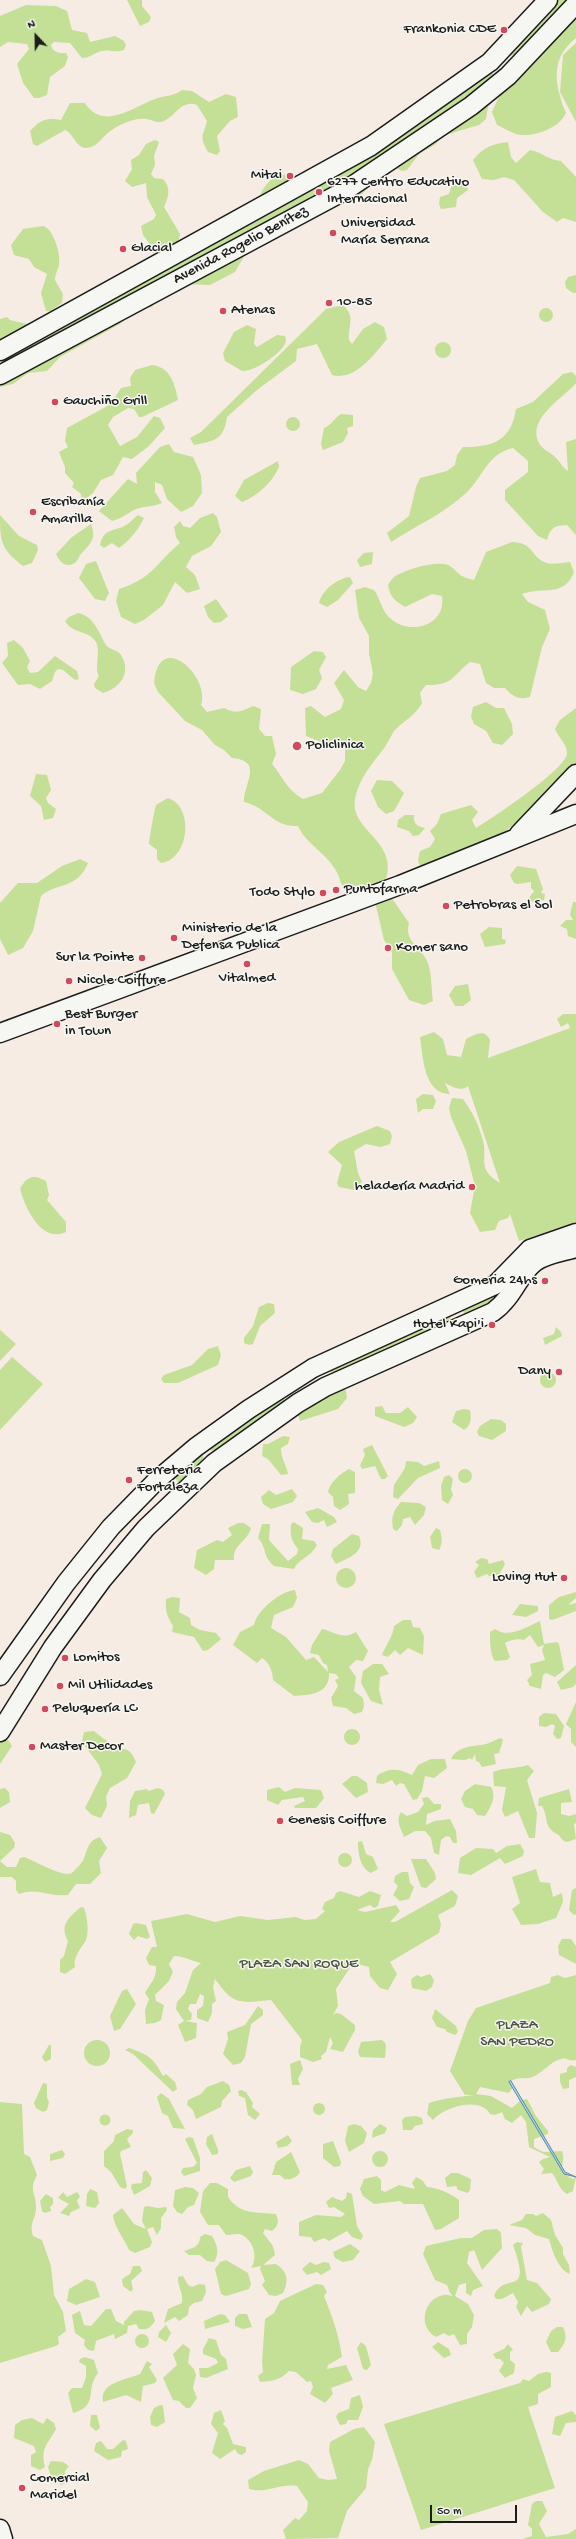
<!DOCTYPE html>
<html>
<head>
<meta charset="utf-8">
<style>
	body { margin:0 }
	#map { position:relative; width:576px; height:2539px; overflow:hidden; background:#f7ece4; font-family:"Gochi Hand",sans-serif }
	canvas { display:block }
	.north { position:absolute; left:16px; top:16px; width:40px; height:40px; -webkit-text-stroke:3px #f6f6f2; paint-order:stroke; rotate:338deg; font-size:11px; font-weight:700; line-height:16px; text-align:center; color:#1c1c1c }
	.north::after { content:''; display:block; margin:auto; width:14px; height:18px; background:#1c1c1c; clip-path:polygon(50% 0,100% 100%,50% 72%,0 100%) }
	.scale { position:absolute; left:430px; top:2505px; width:87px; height:18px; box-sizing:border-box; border:2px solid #1c1c1c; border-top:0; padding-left:5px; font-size:12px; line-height:14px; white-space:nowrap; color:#1c1c1c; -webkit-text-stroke:3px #f6f6f2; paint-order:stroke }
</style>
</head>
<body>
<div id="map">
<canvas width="576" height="2539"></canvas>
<div class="north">N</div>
<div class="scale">50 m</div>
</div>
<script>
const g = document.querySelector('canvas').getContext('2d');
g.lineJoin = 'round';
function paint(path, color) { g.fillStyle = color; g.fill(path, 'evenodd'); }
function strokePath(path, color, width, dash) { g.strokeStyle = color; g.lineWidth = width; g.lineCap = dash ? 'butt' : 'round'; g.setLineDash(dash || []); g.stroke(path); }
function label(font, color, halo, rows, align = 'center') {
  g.font = font + ' "Gochi Hand",sans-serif'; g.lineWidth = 3; g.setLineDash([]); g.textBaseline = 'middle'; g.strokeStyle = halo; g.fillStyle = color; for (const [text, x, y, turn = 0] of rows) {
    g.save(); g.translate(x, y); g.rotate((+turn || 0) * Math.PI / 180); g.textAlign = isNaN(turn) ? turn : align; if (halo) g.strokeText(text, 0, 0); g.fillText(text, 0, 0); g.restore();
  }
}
paint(new Path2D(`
	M127 0H142V6L151 17 149 22 140 26Z
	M546 0H576L516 55 506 56Z
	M26 5 56 6 67 11 72 30 87 33 90 42 115 36 124 41 126 45 124 50C116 53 109 49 101 51 94 53 90 58 82 58L70 43 54 42 51 45C53 53 59 53 66 53L68 57 65 66 50 77 47 95 39 98H34L23 83 17 64 29 49 27 44 8 42 0 47V16Z
	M576 11V38C549 59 555 86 566 113 559 128 537 136 521 135 513 134 504 128 497 125L492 112 504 85Z
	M576 43V122L560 92 563 55Z
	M485 72 494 74 496 78 489 100 486 119 479 125 442 136 436 144 419 154 407 170 402 171 394 167 378 173 374 182 361 195 353 199 333 200 249 248 235 272 210 285 181 284 162 290 152 307 133 310 120 324 60 357 47 371 28 373 13 384 0 387V364L259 198C264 184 279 166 295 179Z
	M182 90 192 91 209 102 226 94 236 97 238 117 230 121 217 136 220 151 217 155 208 152C199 136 203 137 207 121L197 105C180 99 176 118 161 122 155 123 151 119 146 119 135 117 118 125 109 132 101 138 97 148 85 148 76 147 73 133 65 130L37 146 33 144 30 131C40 120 46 117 61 120L70 103H85C103 132 135 106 155 99 165 95 173 97 182 90Z
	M155 140 159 142 154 156 155 165 151 174 154 178 163 179C171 188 169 196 164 207L180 234 178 244 157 254 143 235 141 226 154 219 156 215 147 197 146 183 132 187 125 181 132 169 131 160 139 155 146 144Z
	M508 142 511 157 516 163 530 150C542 152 548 160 561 161L576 177V222L563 218 557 222 543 212 514 180 504 177 494 180 482 179 473 160C484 147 492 144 508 142Z
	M463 179 467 182 468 190 457 198 456 207 441 209 439 204 440 197 449 194 452 184Z
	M43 226C54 229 61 255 59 265 58 270 55 274 55 280L63 294 62 303 50 311H46L41 293 47 274 34 267 29 259 14 255 11 245 23 229Z
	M576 275V293H573L566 288 565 282 568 277Z
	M343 305C356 317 348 324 349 340L352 344 363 329 375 322 384 327 387 339C374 355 355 381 332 375L317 344 297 349 296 361 257 390 227 417C224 440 214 441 194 445L190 438 201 432 326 309Z
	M539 315a7 7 0 1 1 14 0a7 7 0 1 1-14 0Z
	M7 317 10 320 32 325 0 354V319Z
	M247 325 256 329 254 344 257 347 277 335 285 336 286 341C283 353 254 372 242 371L225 361 223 353 234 332Z
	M435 350a8 8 0 1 1 16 0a8 8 0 1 1-16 0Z
	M152 365C171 367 175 385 178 400L142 417H139L134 409 128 408 113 417 108 425 120 446 137 437 154 416 160 418 165 428 149 446 132 459 123 457 113 475 101 480 93 493 82 502 81 494 72 487 74 483 65 473V467L59 452 68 447 65 441 67 428 111 404 121 388 131 386 130 378 135 370Z
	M572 372 576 376V383C564 398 523 420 541 446 545 451 552 453 556 458 561 463 562 467 568 471L566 442 576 439V535L567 525C555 525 550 528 547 540L538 536 505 500V490L528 472V461L513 448C487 454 484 476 466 493 442 515 417 525 391 542L387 533 409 516 416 487 420 478 447 471 455 465 457 455 463 447C493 447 511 441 516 409L533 402 563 374Z
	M341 414 353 415V426L347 428 348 433 343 442 323 450 321 444 324 428C332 425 334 418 341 414Z
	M286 424a7 7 0 1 1 14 0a7 7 0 1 1-14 0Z
	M169 444 174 452 193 457 201 475 202 493 193 506 181 512 167 499 162 485 155 482V492L162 503C153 507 142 506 134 510 126 514 121 519 112 521L99 511 128 479 137 484 136 473 160 447Z
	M278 461 279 467C272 483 257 496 242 502L235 496 244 480Z
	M213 513 217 517 221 532 211 546 192 556 186 567 195 575 200 589 187 593 175 582 163 605 144 620 135 624 121 617 116 601 119 589C153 578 155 564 180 543L176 537 174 527 180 521 183 526 190 528 200 518Z
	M0 515 19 536 37 545 38 550 32 563 23 566C1 549 0 542 0 515Z
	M138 515 144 518C138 530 130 540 119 548L112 543 104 548 100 545C104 527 115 532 126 525 130 523 134 518 138 515Z
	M91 524C97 539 90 544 81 554 79 556 78 560 76 562 67 569 60 563 56 554L72 537Z
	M512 542C532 543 529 552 542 561 550 566 561 563 570 562L574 572C564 598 544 586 522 594L528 602 545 610 550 629 542 647 530 697C519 700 513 697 505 688H494L486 683 480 664 470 662C451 677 454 685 426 685L420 693 422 703C415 716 403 721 394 731 391 736 388 742 385 747 372 764 359 778 355 799 350 832 398 839 386 880 374 890 361 893 346 891 340 885 340 876 335 869 325 852 305 843 298 826 272 827 267 807 244 802 244 783 264 761 232 758L224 750 215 745 202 730 185 721 158 692 154 683C159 628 211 677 201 705L207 712 224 708C236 714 241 712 253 706L261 709 259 729 265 736H272L276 754 272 764C283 777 287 790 303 799L322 793 340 770 345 761V743H324L306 736 305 708 311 706 325 717 341 709 344 700 334 683 344 670 358 687 366 691 371 683 373 673 369 654V636L359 618 355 590 365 587 374 590C380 598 382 611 389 617 408 637 447 626 442 596L432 594 405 607C395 601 390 597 388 585 389 583 391 580 393 578 402 570 440 559 450 566 461 574 457 576 474 580L486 552Z
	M373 552 372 564 360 567 357 560 364 553Z
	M96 561 109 593 105 601 95 599 79 578 86 564Z
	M350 577 353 583 338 600 327 607 319 603C322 590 338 578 350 577Z
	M216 599 228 616 221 622 214 623 208 617 204 606Z
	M78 613C94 616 99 633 106 645 110 650 118 650 121 655 132 673 120 688 103 693L95 688 94 684 99 676C94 668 101 652 96 642 89 630 72 634 65 621L69 617Z
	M14 640 23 648 30 661 27 667 30 673 38 672 55 656 77 671 79 679 75 680 63 670 58 669 55 672 52 681 40 689 30 684 18 685 2 663 8 656 7 643Z
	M314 651 323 652 326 657 319 670 322 678 316 689 303 694 290 690 291 667Z
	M486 702 496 708H504L512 724 513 734 502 745 493 743 486 731 474 724 471 717 473 707Z
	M576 708V773L541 808 523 816 501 835 422 871 418 861 420 851 430 847 435 839 430 831 437 824 441 814 471 805 478 812 472 820 476 828C491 819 568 768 567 753 567 744 558 737 555 729L560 720Z
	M36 774 47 775 51 790 46 798 48 803 56 809 53 818 44 820 41 806 30 796Z
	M377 780 392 781 404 793 394 811 386 814 378 807 371 791Z
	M168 798C195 807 189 860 161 863L157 859V850L149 844C149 841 154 811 156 805Z
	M405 815H414C413 824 417 826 425 828L419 835 413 836 409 831 397 827 398 820Z
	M80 859 88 863C77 890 57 882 41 896L33 931 23 948 8 955 0 939V903L18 883H37L62 866Z
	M517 866 536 869 543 889 541 893 545 894 544 900 532 902 529 898 534 891 531 888V882L518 884 514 883 510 875Z
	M391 897 409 923C404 943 421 946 428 963 432 975 431 989 433 1001L424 1005 409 1000 392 969V952L384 940 375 902Z
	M573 902H576V939L568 936 567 929 560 926 566 920H573L570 915Z
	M489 927 502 928V939L506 940 505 944 485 947 480 934Z
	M468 984 471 1000 463 1006H455L449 995 455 986Z
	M563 1014H576V1222L519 1241 510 1214 508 1218 499 1221 495 1230 480 1232 470 1213 475 1186 466 1151 451 1117 449 1108 452 1098 463 1099C473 1113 479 1125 483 1141 488 1160 476 1168 500 1183L468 1086C462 1092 453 1087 445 1083L450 1094C424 1094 423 1058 420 1037L434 1032 443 1039 447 1055 461 1057 466 1039C475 1035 484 1028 490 1040L488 1058 570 1028 568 1023 561 1027 557 1019Z
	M423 1094 433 1095 436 1101 433 1109H423L418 1113 416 1099Z
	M377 1126 390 1131 392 1136 390 1144 381 1147 366 1144 354 1151 358 1173 362 1182 354 1190 339 1187 337 1183 342 1165 328 1152 339 1142Z
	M32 1177H37L46 1181 49 1195 47 1200 66 1222V1232C41 1244 24 1206 20 1188L26 1180Z
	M495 1288 497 1304 468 1320 460 1306Z
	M268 1303 274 1304 275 1313 260 1326 253 1344 249 1345 244 1343V1338L253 1326 259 1307Z
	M450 1313 451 1318 427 1334 409 1337 406 1344 339 1370 336 1374H332L330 1370Z
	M556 1327 561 1332 562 1336 545 1345 543 1338 554 1334Z
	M0 1330 16 1344 0 1361Z
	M218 1346 221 1355 218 1365 178 1383H164L161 1379 164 1375 192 1365 208 1349Z
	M12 1357 43 1384 0 1430V1370Z
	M540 1380a8 8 0 1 1 16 0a8 8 0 1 1-16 0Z
	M342 1386 346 1391 347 1398 338 1409 300 1421 298 1415 310 1407 312 1402Z
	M281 1394 284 1400 283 1404 217 1452 207 1449Z
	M382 1406 386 1413H400L408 1407 417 1417 413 1423 404 1427 375 1416V1407Z
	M464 1409 470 1410C471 1418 472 1425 464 1430L452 1422 456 1411Z
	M491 1419 501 1420 506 1424V1431L492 1440 479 1436 477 1432 480 1426Z
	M283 1436 290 1437 288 1444 281 1448C281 1459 286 1464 288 1474L281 1475 268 1459 262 1456 263 1444H268Z
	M372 1445 388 1476 385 1479H381L375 1466 362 1469 360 1465 365 1455 363 1449Z
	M196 1455H203L204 1471 197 1478 178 1482 173 1474Z
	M406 1461 418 1462 424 1466 439 1461 440 1468 418 1478 398 1499 393 1497 394 1485 405 1468Z
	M458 1476a7 7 0 1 1 14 0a7 7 0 1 1-14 0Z
	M349 1469 355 1472V1493L348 1494 349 1504 340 1510 334 1506 333 1497 328 1492C330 1482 340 1474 349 1469Z
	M449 1475 453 1479 451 1489 453 1495 448 1504 442 1500 441 1486 444 1477Z
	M292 1489 297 1496 293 1502 271 1509 263 1504 261 1497 269 1490 276 1495Z
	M401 1502 419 1503 426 1507 424 1515 415 1525 410 1517 403 1519 402 1525 397 1531 393 1529C391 1517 393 1511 401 1502Z
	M318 1508 334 1517 337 1522 327 1527 324 1520 318 1523 312 1522 305 1512Z
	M294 1522 303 1528 302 1539 314 1541 317 1545C311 1557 298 1559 294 1569L274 1566C261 1554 268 1549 258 1538L262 1524H270L269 1540 288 1561 297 1554 298 1549C291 1540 290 1536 291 1524Z
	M238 1523H244L251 1528C248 1541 232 1545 234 1560H215L214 1569 206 1575 194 1568 197 1550 217 1540 223 1542 232 1535 228 1528Z
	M436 1528 440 1530C442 1538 443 1543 439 1550L432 1548 430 1537Z
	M352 1534 359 1536C366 1552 349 1558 336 1564L331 1556 333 1549Z
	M481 1558 487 1559 489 1564 503 1560 505 1564 499 1575 489 1576 487 1574 477 1578 474 1572 479 1565 475 1562Z
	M336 1578a10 10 0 1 1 20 0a10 10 0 1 1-20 0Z
	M295 1590 297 1598 293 1607 274 1615 271 1628 286 1637 306 1660 314 1657 328 1672 327 1665 323 1663 319 1655 310 1653 312 1645 322 1629C335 1632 343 1640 356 1632L368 1651 363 1661 356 1660 349 1667 356 1677 354 1691 363 1698 364 1706 362 1712 354 1714 346 1708 333 1706 331 1698 338 1686 335 1680 339 1678 336 1674 329 1673C330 1694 310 1695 294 1696L273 1680C273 1672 269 1662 262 1658L257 1663 233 1645 240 1632 254 1625C257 1610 281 1591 295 1590Z
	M576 1592V1598L568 1605 576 1603V1611L552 1620 549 1619V1605L559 1597Z
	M172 1597 180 1598 179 1612 190 1618 191 1625 200 1630 216 1633 221 1639 208 1650 203 1651 194 1637 172 1632 173 1626C167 1616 165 1611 166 1599Z
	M520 1604 538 1606V1611L526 1617 512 1615Z
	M403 1620H411L413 1627 420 1628 424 1636 423 1655 408 1648 400 1655 395 1650 388 1657 382 1655C386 1644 393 1637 394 1626Z
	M540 1621 544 1644 557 1642 559 1644 564 1670 555 1677 546 1673 543 1675 541 1689 530 1686 527 1680 532 1675 530 1664 545 1660 542 1650 544 1645 538 1647 530 1635 524 1640C519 1638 509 1640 505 1643L510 1657 507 1660 495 1661C490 1655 490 1642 490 1632L495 1629C509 1639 526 1627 540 1621Z
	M373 1664H382L389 1674 380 1677 379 1690 383 1705 371 1701 361 1683 363 1671Z
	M576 1665V1684L573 1687 561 1690 557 1682Z
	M576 1702V1747L571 1742V1729L566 1724Z
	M544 1713 556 1714 564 1726 561 1738 557 1739 553 1734 555 1726 552 1724 546 1727 539 1726V1717Z
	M0 1728 12 1746 0 1764Z
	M344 1737a8 8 0 1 1 16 0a8 8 0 1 1-16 0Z
	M94 1731C100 1736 108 1742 115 1746 127 1751 130 1747 136 1762L127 1778 110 1788 106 1797 107 1806 101 1818 92 1815 85 1808 102 1774 99 1765 82 1742 84 1732Z
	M501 1738 503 1740 499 1753 494 1754 496 1764 482 1767 479 1762 476 1761 475 1754 472 1760 470 1758 465 1760 451 1759C458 1745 473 1747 486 1744 491 1743 496 1739 501 1738Z
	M431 1759H445L447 1768 434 1778 425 1776 422 1791 417 1799 413 1800 404 1784 400 1783 396 1786 392 1780 383 1784 376 1783 377 1776C390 1767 399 1769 412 1775L418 1765Z
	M528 1765 534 1771 527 1780 537 1813 535 1838H529L518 1811 505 1817 502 1810 506 1787 494 1786 493 1772C505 1767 516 1769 528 1765Z
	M352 1776H357L367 1783 368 1792 356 1798 342 1784Z
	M475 1784 491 1787C497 1796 491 1807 485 1816L477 1815 473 1809 465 1807 461 1799 465 1791Z
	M279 1787 285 1792 295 1788 321 1790 324 1798 316 1808H295L294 1806 305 1801 303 1797 282 1800 278 1805 267 1800V1790Z
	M5 1788 9 1792 10 1802 0 1808V1789Z
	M158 1788 163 1790 165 1794 154 1814 151 1813 149 1803 138 1805 136 1815 129 1818 130 1801 135 1791 147 1789 148 1791Z
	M569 1789 572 1802 561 1803V1814L569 1816 576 1814V1823L574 1824 576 1839 567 1842C560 1840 561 1836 557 1834 543 1827 549 1818 542 1806H538L539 1798Z
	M428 1797 434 1804H441V1809L427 1814 426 1825 434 1821 450 1819 456 1831 457 1843H453L450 1837 446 1836 441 1840 439 1855 434 1853 431 1838 425 1831H415L404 1837C401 1828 395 1821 401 1812L407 1816 418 1812 424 1804 422 1798Z
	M0 1832 10 1835 15 1843 14 1848 0 1861 7 1867H16L20 1858 24 1857C34 1860 66 1880 73 1872 76 1869 83 1862 84 1858 88 1849 88 1840 100 1837L107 1848 99 1861 101 1873 90 1884H76L68 1895C47 1897 38 1887 19 1894L16 1890V1881L12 1877H0Z
	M362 1841 366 1854 373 1857 378 1869 371 1873C360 1868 358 1853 358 1842Z
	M520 1844 524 1851 523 1856 505 1864 500 1858 471 1875 458 1873 460 1858 476 1848 493 1849 496 1853 507 1846Z
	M338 1860a7 7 0 1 1 14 0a7 7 0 1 1-14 0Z
	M411 1859H426L435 1873 436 1879 426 1888 421 1887Z
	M536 1869 540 1882 550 1883 553 1897 562 1893 563 1902 556 1918 538 1924 521 1925 512 1909 520 1903 512 1877Z
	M402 1872H408L410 1883 414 1887 409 1899 400 1901 393 1895 398 1886 394 1882 395 1876Z
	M576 1888V1914L574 1915 569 1910 572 1890Z
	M452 1890 458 1896 455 1906 438 1915 441 1924 439 1933 390 1962 397 1974 388 1990 380 1988 370 1976 369 1967 353 1963 336 1989 338 2006 333 2015 336 2013 341 2014 355 2025V2030L343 2052 330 2049 333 2043 330 2037 326 2052 321 2056 322 2059 313 2062 300 2057V2047L302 2040 271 2000C240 2003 234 2006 215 1979L213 1987 216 2001 212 2004V2013L208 2022 197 2018V2010L203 2006 204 1996 200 1994 196 2004H190L188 2009 192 2014 191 2020 185 2021 197 2023 196 2038 185 2042 178 2025 184 2021 176 2009 177 2002 185 1993 193 1970 201 1963C191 1961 184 1956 174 1956L169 1964 173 1972 169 1981 155 1995 156 2001 164 2005 161 2020 155 2023 146 2024 145 2010 149 1999 145 1993C150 1983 157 1979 156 1966L149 1965 146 1958 152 1947H157L151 1921 187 1914 215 1922 240 1916 268 1920 296 1917 304 1920 316 1919 325 1911 322 1909 325 1902 334 1898 336 1893 340 1891 359 1897 370 1891 381 1895 378 1906 374 1908 370 1905 357 1910 365 1912 396 1905 400 1911 390 1922H395Z
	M81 1907 84 1908C87 1915 90 1934 85 1942 80 1949 73 1958 75 1967L65 1974 60 1972V1960L64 1956 68 1941C59 1925 69 1917 81 1907Z
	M136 1923 146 1925 150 1937 147 1939 138 1936 134 1940 129 1934 133 1924Z
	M562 1939H571L576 1946V1964L559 1955 558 1946Z
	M430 1974 434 1980 432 1987 426 1991 412 1988 411 1979 417 1975 421 1977Z
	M558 1975 565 1978 576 1975V2060C570 2062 566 2057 561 2059 551 2061 543 2073 532 2077 524 2080 520 2076 511 2081L513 2087 509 2093 480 2087 476 2094 491 2096 512 2108 521 2100 527 2099 536 2116 548 2131V2134L534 2139V2147L543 2152 562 2151C567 2163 554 2170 573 2179L576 2177 573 2191 567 2194C558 2189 558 2180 552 2173L541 2174 544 2169 539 2162 543 2159 550 2157 529 2147 526 2122 521 2115 512 2123 505 2119 502 2112 495 2115 490 2114C480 2096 444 2107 433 2120L427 2114 429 2103C444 2098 459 2097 474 2095H465L450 2071 468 2021 476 2008 550 1983 551 1977Z
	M127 1989 136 2004 120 2029 114 2031 110 2016 122 1991Z
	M258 2006 263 2010V2015L251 2024 245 2057 241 2063 233 2065 223 2054 228 2039 227 2032 245 2025Z
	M435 2009 456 2026 458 2032 455 2035 447 2032 445 2029 437 2027 432 2018Z
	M84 2053a13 13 0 1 1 26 0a13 13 0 1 1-26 0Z
	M382 2040 386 2044 385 2058 360 2057 358 2052 361 2042Z
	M49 2045H51V2059L45 2062 42 2057Z
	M129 2048C147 2054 154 2058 163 2076L166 2074 175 2082 177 2089 173 2092 133 2054 125 2050Z
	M300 2060 303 2069 298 2079 300 2085H292L290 2064Z
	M571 2065 576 2067V2077L569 2080V2088L563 2089 560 2082V2074L567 2072V2068Z
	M223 2081 229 2085 231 2091 222 2101 221 2107 196 2119 193 2110 187 2105 188 2100 201 2094 207 2087Z
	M43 2083 47 2084V2098L49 2102 47 2110 43 2112 36 2108 34 2103Z
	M241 2090 246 2092 253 2103 252 2107 260 2114 255 2120 248 2115 245 2098 239 2096 238 2091Z
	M161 2093 169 2099 185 2129 173 2128 168 2116 162 2113 157 2097Z
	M0 2102 22 2104 24 2154 30 2157 37 2175C28 2191 37 2194 36 2209 35 2221 29 2222 33 2236L42 2240 51 2266 54 2295 63 2312 66 2331 58 2337 59 2344 56 2346 0 2363Z
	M313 2109a6 6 0 1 1 12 0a6 6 0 1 1-12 0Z
	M99.5 2120a5.5 5.5 0 1 1 11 0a5.5 5.5 0 1 1-11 0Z
	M416 2116 422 2118 423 2124 415 2126 412 2130H403L402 2120 405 2117Z
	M354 2124 361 2126 367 2133 364 2143 349 2152 345 2141 348 2126Z
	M380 2124 387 2128 385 2133 372 2138 373 2130Z
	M127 2129 133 2130V2133L127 2139 131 2147 121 2151 120 2154 127 2186 125 2189 120 2187 111 2172 104 2166V2151L114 2141 115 2135Z
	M212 2134 218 2150V2154L212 2155 206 2144 207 2137Z
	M288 2135 292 2141 287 2146 278 2148 276 2142Z
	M189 2137 193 2138 200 2158V2171L184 2176 181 2172 183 2168 193 2167 197 2163 185 2139Z
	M333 2141 341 2162 340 2166 334 2167 323 2158V2144Z
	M62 2150 65 2154 63 2158 50 2161V2154Z
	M372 2159a8 8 0 1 1 16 0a8 8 0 1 1-16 0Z
	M291 2152 300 2172C297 2178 290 2180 284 2179L280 2175H272L276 2162Z
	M250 2166 253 2172 251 2176 234 2182 230 2178 236 2170Z
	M146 2170 152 2178 150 2186 134 2195 131 2187 132 2184 142 2183 143 2172Z
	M451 2173H458L471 2179 470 2190 468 2193 458 2190 456 2186 447 2187 445 2178Z
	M377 2176 381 2180V2190L385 2192 399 2185 415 2189 412 2183 416 2177 422 2180 427 2187C438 2188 450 2193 459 2200V2218L441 2229 435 2230 423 2204H404L400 2201 374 2204 363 2196 360 2189 364 2179Z
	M210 2183H217L228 2189V2197C240 2215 256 2212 276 2214 279 2222 279 2225 272 2231L265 2229 263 2233 273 2246 275 2255 263 2265 276 2264C288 2272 289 2281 283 2293L276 2296 269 2295 262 2285 265 2281 260 2269 261 2266 251 2268C258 2258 254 2241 242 2235 238 2233 231 2235 226 2235L219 2225H208L200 2212 203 2191Z
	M185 2187 193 2188 199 2193 194 2205 188 2207 182 2214 177 2212 173 2206 175 2190Z
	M90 2189 97 2192 99 2203 95 2208 86 2206 87 2194Z
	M63 2192 67 2197 77 2192 80 2196 77 2201 80 2208 71 2212 69 2216 60 2213 69 2204 58 2198Z
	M347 2192 352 2194 357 2226 363 2236 361 2240 352 2237 347 2231 329 2241 324 2238 314 2242 311 2237 299 2236V2222L316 2215 341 2217 345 2214 334 2207 329 2208 326 2202 332 2197 342 2201 346 2198Z
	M46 2194 53 2198V2204L50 2207 51 2211 45 2213 42 2211 40 2201Z
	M148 2206 158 2208 166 2207 167 2210 161 2218V2228L157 2235 153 2227 147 2229 152 2242 150 2247 135 2253 129 2250C125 2240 113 2225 113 2215L122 2208 134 2224 146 2229 142 2221 144 2207Z
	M543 2213 551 2220 555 2235 563 2248V2254L569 2265 570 2274C558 2270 552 2250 549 2239L535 2235 526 2228 509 2225 522 2220 526 2214H533L536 2216Z
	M497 2229 501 2233 502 2248 482 2270 474 2250 469 2252 467 2263 483 2286 473 2290 471 2296 466 2293V2283L459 2285 455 2296 468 2304 474 2315 472 2327 467 2334V2344L460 2345 454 2334 449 2336 444 2333 436 2337C416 2326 425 2297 444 2295 447 2294 451 2296 453 2296L450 2293 447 2285 435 2280 423 2254 426 2246 461 2238H472L484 2230Z
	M205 2234 212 2236C217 2244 220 2253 214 2262L207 2261 200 2255H189L184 2251C192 2248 200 2247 200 2237Z
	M517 2242 523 2243 521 2247 527 2280 537 2283 551 2299 549 2304 532 2312 527 2306 521 2316 516 2307 518 2302 513 2293 502 2299H496L494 2296C504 2270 533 2300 513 2245Z
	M350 2244 360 2251 353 2260 343 2262 335 2258 333 2252Z
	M226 2260 248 2273 251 2284 249 2289 226 2296 221 2294 215 2269 220 2262Z
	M310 2262 316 2265 324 2262 329 2263 331 2269 321 2275 317 2272 307 2275 302 2269Z
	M133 2266H140L142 2271 131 2281 133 2289 131 2292 123 2286 122 2279 130 2274Z
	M183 2276 188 2285 192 2287 199 2284 205 2285 206 2292 202 2301 194 2303 189 2307 188 2315 179 2321 175 2317 164 2323 168 2309 182 2303C184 2293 177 2286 178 2277Z
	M86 2279 95 2282 100 2297 76 2305 67 2301 69 2289Z
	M316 2284 323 2285 327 2292 324 2296C332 2316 339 2335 342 2357L328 2365 327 2369 346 2365 353 2380 331 2388 333 2394 325 2403 310 2394 313 2387 311 2381 307 2382 296 2372 289 2371C280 2380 273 2381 260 2382L258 2376 263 2372 262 2362 265 2319 274 2313 280 2301Z
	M106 2309H111L116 2321 124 2325V2322L134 2311 140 2310 152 2312 155 2321C150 2328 148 2330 139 2329L136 2324 128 2326 127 2333 115 2339 114 2334 96 2341 94 2351 88 2350 84 2345 85 2340 75 2333 72 2315 80 2311 84 2325 91 2326Z
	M220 2314 225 2315 230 2322 205 2329 204 2321Z
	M239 2314H247L252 2327 243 2329 235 2326V2318Z
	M166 2325 171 2333 166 2342 158 2337 159 2332Z
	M557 2327H563C568 2338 565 2344 558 2352H551L546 2342 551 2331Z
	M135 2341a7 7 0 1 1 14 0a7 7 0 1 1-14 0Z
	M209 2338 216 2340 221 2355 226 2359 228 2369 206 2378 200 2377 199 2368H208L218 2363 216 2359 203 2354V2349Z
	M361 2342 366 2346 371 2365 367 2370 363 2369 357 2348Z
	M438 2342 449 2349 451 2355 444 2358 432 2347Z
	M183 2344 190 2349 188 2363 194 2369 196 2375 193 2388 197 2398 190 2408H186L179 2401 173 2400 163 2378 177 2365 173 2354Z
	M508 2344 513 2350 510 2352V2360L515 2364 514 2373 505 2378 499 2371 504 2363 500 2359H496L493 2354 504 2349Z
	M85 2357 94 2360 98 2373C84 2391 100 2405 73 2413L68 2393 72 2388H82L86 2377V2366L79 2362 80 2359Z
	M147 2361 152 2364 149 2367 157 2380 155 2383 143 2386 141 2402 126 2395 103 2402C99 2382 127 2380 140 2374Z
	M546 2372 551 2373V2387L538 2394V2404L528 2407 555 2488 421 2530 384 2424 520 2383 523 2379 529 2381 538 2374Z
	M360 2395 363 2407 358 2420H348L346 2424 340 2425 336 2417 338 2413 349 2409 351 2398Z
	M160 2405 163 2406 165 2422 157 2427 151 2425 150 2417 154 2408Z
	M221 2410 225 2421 223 2424 227 2428 233 2444 246 2447V2452L242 2455 238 2454 235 2449 220 2459 212 2453 218 2433 211 2424 214 2413Z
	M572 2411 576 2415V2422L566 2423 560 2436 552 2434 555 2417Z
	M91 2415H97L100 2428 96 2431 90 2426Z
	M32 2418 43 2424 47 2418 54 2423 56 2429C48 2444 40 2448 45 2467L40 2470 31 2466V2455L36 2452 34 2446 14 2438 15 2425 22 2420Z
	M364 2427 375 2442 372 2460 368 2469 366 2488 347 2511 338 2538 286 2539 283 2530 295 2518 299 2520 307 2511 308 2502 297 2486C280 2483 266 2494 249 2489L248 2480 264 2471 299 2460 308 2464 319 2478 328 2480 337 2479 329 2451 330 2442 354 2429Z
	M123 2440 126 2441 128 2449 122 2451 121 2457 108 2460 94 2451 96 2443 101 2441 107 2449H113Z
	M51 2461 63 2462 69 2466 65 2471V2483L61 2485 51 2477 48 2467Z
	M536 2501H542L547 2511 539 2524 546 2537 568 2534 576 2529V2539H522L532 2536V2529L528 2525 532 2504Z`), '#c4df96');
const water = new Path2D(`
	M511 2081 565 2172 576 2177 564 2174 509 2082Z`);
paint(water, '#96d4f7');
strokePath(water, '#658a9f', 1);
const secondary = new Path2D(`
	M0 351 371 146 490 62 548 0
	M0 375 346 190 471 106 508 76 576 4
	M519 834 576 774
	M0 1033 400 885 576 814
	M0 1676 66 1583 111 1527 157 1480 196 1447 249 1409 313 1368 495 1285 530 1249 576 1233
	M0 1732 53 1647 102 1580 146 1528 214 1463 298 1403 325 1387 493 1312C514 1297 519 1273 535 1262 546 1254 563 1252 576 1248
	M0 2529 3 2539`);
strokePath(secondary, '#1c1c1c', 21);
strokePath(secondary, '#f6f6f2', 18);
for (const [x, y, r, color] of [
	[504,30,4,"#d1495b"],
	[290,176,4,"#d1495b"],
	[319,192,4,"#d1495b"],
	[333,233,4,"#d1495b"],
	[123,249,4,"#d1495b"],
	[329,303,4,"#d1495b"],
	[223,311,4,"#d1495b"],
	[55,402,4,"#d1495b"],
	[33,512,4,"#d1495b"],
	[297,746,5,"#d1495b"],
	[336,890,4,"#d1495b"],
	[323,893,4,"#d1495b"],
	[446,906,4,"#d1495b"],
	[174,938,4,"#d1495b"],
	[388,948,4,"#d1495b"],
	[142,958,4,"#d1495b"],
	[247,964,4,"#d1495b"],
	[69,981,4,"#d1495b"],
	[57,1024,4,"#d1495b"],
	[472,1187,4,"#d1495b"],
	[545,1281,4,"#d1495b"],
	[492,1325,4,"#d1495b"],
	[559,1372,4,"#d1495b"],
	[129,1480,4,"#d1495b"],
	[564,1578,4,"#d1495b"],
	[65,1658,4,"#d1495b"],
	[60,1686,4,"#d1495b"],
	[45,1709,4,"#d1495b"],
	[32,1747,4,"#d1495b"],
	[280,1821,4,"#d1495b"],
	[22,2488,4,"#d1495b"]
]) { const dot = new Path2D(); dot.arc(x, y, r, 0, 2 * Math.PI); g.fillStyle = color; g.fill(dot); strokePath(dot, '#f6f6f2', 1.5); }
label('15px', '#1c1c1c', '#f6f6f2', [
	["Frankonia CDE",496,30,"right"],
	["Mitai",282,176,"right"],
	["6277 Centro Educativo",327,183],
	["Internacional",327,200],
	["Universidad",341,224],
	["María Serrana",341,241],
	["Glacial",131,249],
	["10-85",337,303],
	["Atenas",231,311],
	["Gauchiño Grill",63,402],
	["Escribanía",41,503],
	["Amarilla",41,520],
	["Policlinica",306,746],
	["Puntofarma",344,890],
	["Todo Stylo",315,893,"right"],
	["Petrobras el Sol",454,906],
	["Ministerio de la",182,929],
	["Defensa Publica",182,946],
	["Komer sano",396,948],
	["Sur la Pointe",134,958,"right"],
	["Vitalmed",247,979,"center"],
	["Nicole Coiffure",77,981],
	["Best Burger",65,1015],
	["in Town",65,1032],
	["heladería Madrid",464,1187,"right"],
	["Gomeria 24hs",537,1281,"right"],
	["Hotel Kapi'i",484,1325,"right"],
	["Dany",551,1372,"right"],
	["Ferreteria",137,1471],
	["Fortaleza",137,1488],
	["Loving Hut",556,1578,"right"],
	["Lomitos",73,1658],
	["Mil Utilidades",68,1686],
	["Peluquería LC",53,1709],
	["Master Decor",40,1747],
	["Genesis Coiffure",288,1821],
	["Comercial",30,2479],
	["Maridel",30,2496]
], 'left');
label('15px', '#1c1c1c', '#f6f6f2', [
	["Avenida Rogelio Benítez",241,246,-28]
]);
label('15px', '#4e5641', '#f6f6f2', [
	["PLAZA SAN ROQUE",299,1965],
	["PLAZA",517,2026],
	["SAN PEDRO",517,2043]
]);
</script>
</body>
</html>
